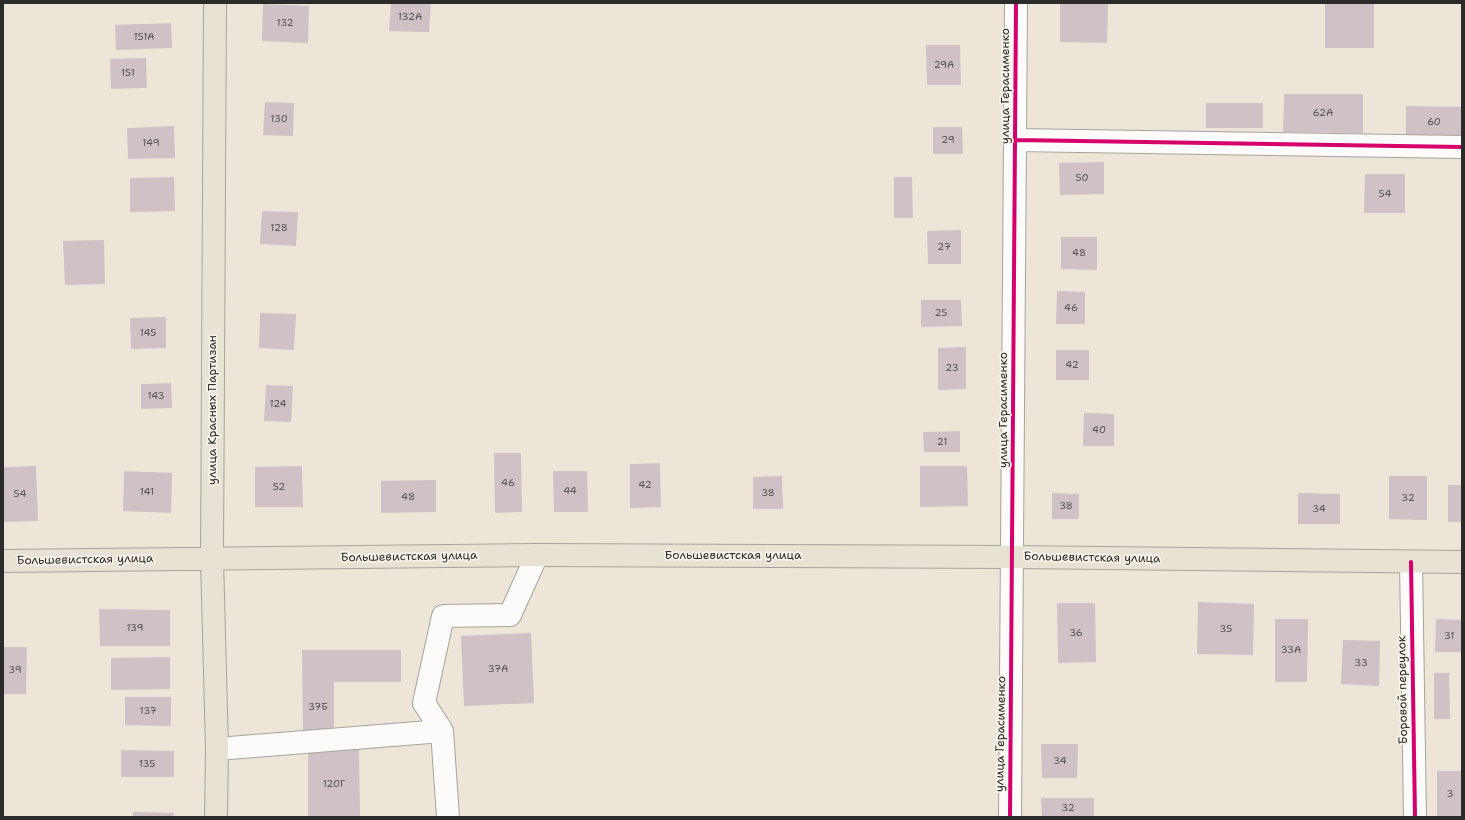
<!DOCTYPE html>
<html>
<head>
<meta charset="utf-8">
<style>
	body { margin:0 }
	#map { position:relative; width:1465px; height:820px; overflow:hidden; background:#ede5d8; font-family:"Shantell Sans",sans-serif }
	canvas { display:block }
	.frame { position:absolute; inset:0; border:4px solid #2b2b2b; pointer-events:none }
</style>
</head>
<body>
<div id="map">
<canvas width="1465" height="820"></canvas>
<div class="frame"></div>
</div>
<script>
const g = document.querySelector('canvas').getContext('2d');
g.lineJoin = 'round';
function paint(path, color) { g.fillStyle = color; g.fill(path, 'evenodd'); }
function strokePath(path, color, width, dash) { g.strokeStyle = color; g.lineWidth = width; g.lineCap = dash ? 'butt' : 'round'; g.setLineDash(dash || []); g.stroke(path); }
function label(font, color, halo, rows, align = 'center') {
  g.font = font + ' "Shantell Sans",sans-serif'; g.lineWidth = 3.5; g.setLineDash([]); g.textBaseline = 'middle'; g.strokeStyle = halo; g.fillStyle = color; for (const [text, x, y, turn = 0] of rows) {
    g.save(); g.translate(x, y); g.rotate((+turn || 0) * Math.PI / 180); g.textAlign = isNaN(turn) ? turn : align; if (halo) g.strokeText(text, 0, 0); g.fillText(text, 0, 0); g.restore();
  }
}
paint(new Path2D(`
	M391 3H431L429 32 389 31Z
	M1060 3H1108L1107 43 1060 42Z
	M1325 3H1374V48H1325Z
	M263 4 309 6 308 43 262 41Z
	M171 23 172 48 116 50 115 25Z
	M926 45H960L961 85H927Z
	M146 58 147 88 111 89 110 59Z
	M1284 94H1363V133L1283 132Z
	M265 102 294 103 293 136 263 135Z
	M1206 103H1263V128H1206Z
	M1406 106 1461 107V137H1406Z
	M174 126 175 158 128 159 127 128Z
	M933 127H962L963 154H933Z
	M1104 162V194L1060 195 1059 163Z
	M1365 174H1405V213H1364Z
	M174 177 175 211 130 212V178Z
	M894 177H912L913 218H894Z
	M262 211 298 212 296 246 260 244Z
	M961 230V264H928L927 231Z
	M1061 237H1097V270L1061 269Z
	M104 240 105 284 65 285 63 241Z
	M1057 291 1085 292V324H1056Z
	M921 300H961L962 326 921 327Z
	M260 313 296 314 294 350 259 348Z
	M166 317V348L131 349 130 318Z
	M966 347V389L938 390V348Z
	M1056 350H1089V380H1056Z
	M171 383 172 408 141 409V384Z
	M266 385 293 386 291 422 264 421Z
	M1084 413 1114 414V446H1083Z
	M960 431V452H924L923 432Z
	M494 453H521L522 512 495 513Z
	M660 463 661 507 630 508V464Z
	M36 466 38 521 3 522V467Z
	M302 466 303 507H255V467Z
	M920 466H967L968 506 920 507Z
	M124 471 172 473 171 513 123 511Z
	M553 471H587L588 512H554Z
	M782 476 783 509H753V477Z
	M1389 476H1427V520L1389 519Z
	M436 480V512L381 513V481Z
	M1448 485H1462V522H1448Z
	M1052 493 1079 494V519H1052Z
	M1298 493 1340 494V524H1298Z
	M1198 602 1254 604 1253 655 1197 654Z
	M1057 603H1095L1096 662 1058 663Z
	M99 609 170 610V646H100Z
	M1275 619H1308L1307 682H1275Z
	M1436 619 1462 620V652H1435Z
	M531 633 534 703 464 706 461 636Z
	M1343 640 1380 641 1379 686 1341 684Z
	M3 647H27L26 694H3Z
	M302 650H401V682H334V731H303Z
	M170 657V689L111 690V658Z
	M1434 673H1449L1450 719H1434Z
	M125 697H171V726L125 725Z
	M1041 744H1078L1077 778H1042Z
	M121 750 174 751V777H121Z
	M308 750H359L360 817H308Z
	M1437 771H1462V817H1437Z
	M1041 798H1094V817H1042Z
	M133 812 174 813V817H133Z`), '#cec2c6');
const minor = new Path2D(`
	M1016 140 1462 147
	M1411 562 1415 817
	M217 749 442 731
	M448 817 442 731 424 703 443 616 510 615 537 555
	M1010 817 1016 3`);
const major = new Path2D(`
	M215 3 212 558 217 749 216 817
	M3 561 537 555 1013 557 1462 562`);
strokePath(minor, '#a7a29b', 24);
strokePath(major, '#a7a29b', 24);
strokePath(minor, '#fcfbf9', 22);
strokePath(major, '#e8e2d5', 22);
strokePath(new Path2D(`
	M1016 140 1462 147
	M1411 562 1415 817
	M1010 817 1016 3`), '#d6006c', 4);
label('10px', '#545152', null, [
	["132А",410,17],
	["132",285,23],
	["151А",144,37],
	["29А",944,65],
	["151",128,73],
	["62А",1323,113],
	["130",279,119],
	["60",1434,122],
	["29",948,140],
	["149",151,143],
	["50",1082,178],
	["54",1385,194],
	["128",279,228],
	["27",944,247],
	["48",1079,253],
	["46",1071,308],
	["25",941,313],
	["145",148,333],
	["42",1072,365],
	["23",952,368],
	["143",156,396],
	["124",278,404],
	["40",1099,430],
	["21",942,442],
	["46",508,483],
	["42",645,485],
	["52",279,487],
	["44",570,491],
	["141",147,492],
	["38",768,493],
	["54",20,494],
	["48",408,497],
	["32",1408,498],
	["38",1066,506],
	["34",1319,509],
	["139",135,628],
	["35",1226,629],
	["36",1076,633],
	["31",1449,636],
	["33А",1291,650],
	["33",1361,663],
	["37А",498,669],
	["39",15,670],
	["37Б",318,707],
	["137",148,711],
	["34",1060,761],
	["135",147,764],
	["120Г",334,784],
	["3",1450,794],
	["32",1068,808]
]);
label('12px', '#2b2b2b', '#f7f3e8', [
	["улица Герасименко",1006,86,-90],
	["улица Красных Партизан",213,410,-90],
	["улица Герасименко",1004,410,-90],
	["Большевистская улица",733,556],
	["Большевистская улица",409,557,-1],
	["Большевистская улица",1092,558,1],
	["Большевистская улица",85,560,-1],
	["Боровой переулок",1403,690,-91],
	["улица Герасименко",1001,734,-89]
]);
</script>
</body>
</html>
